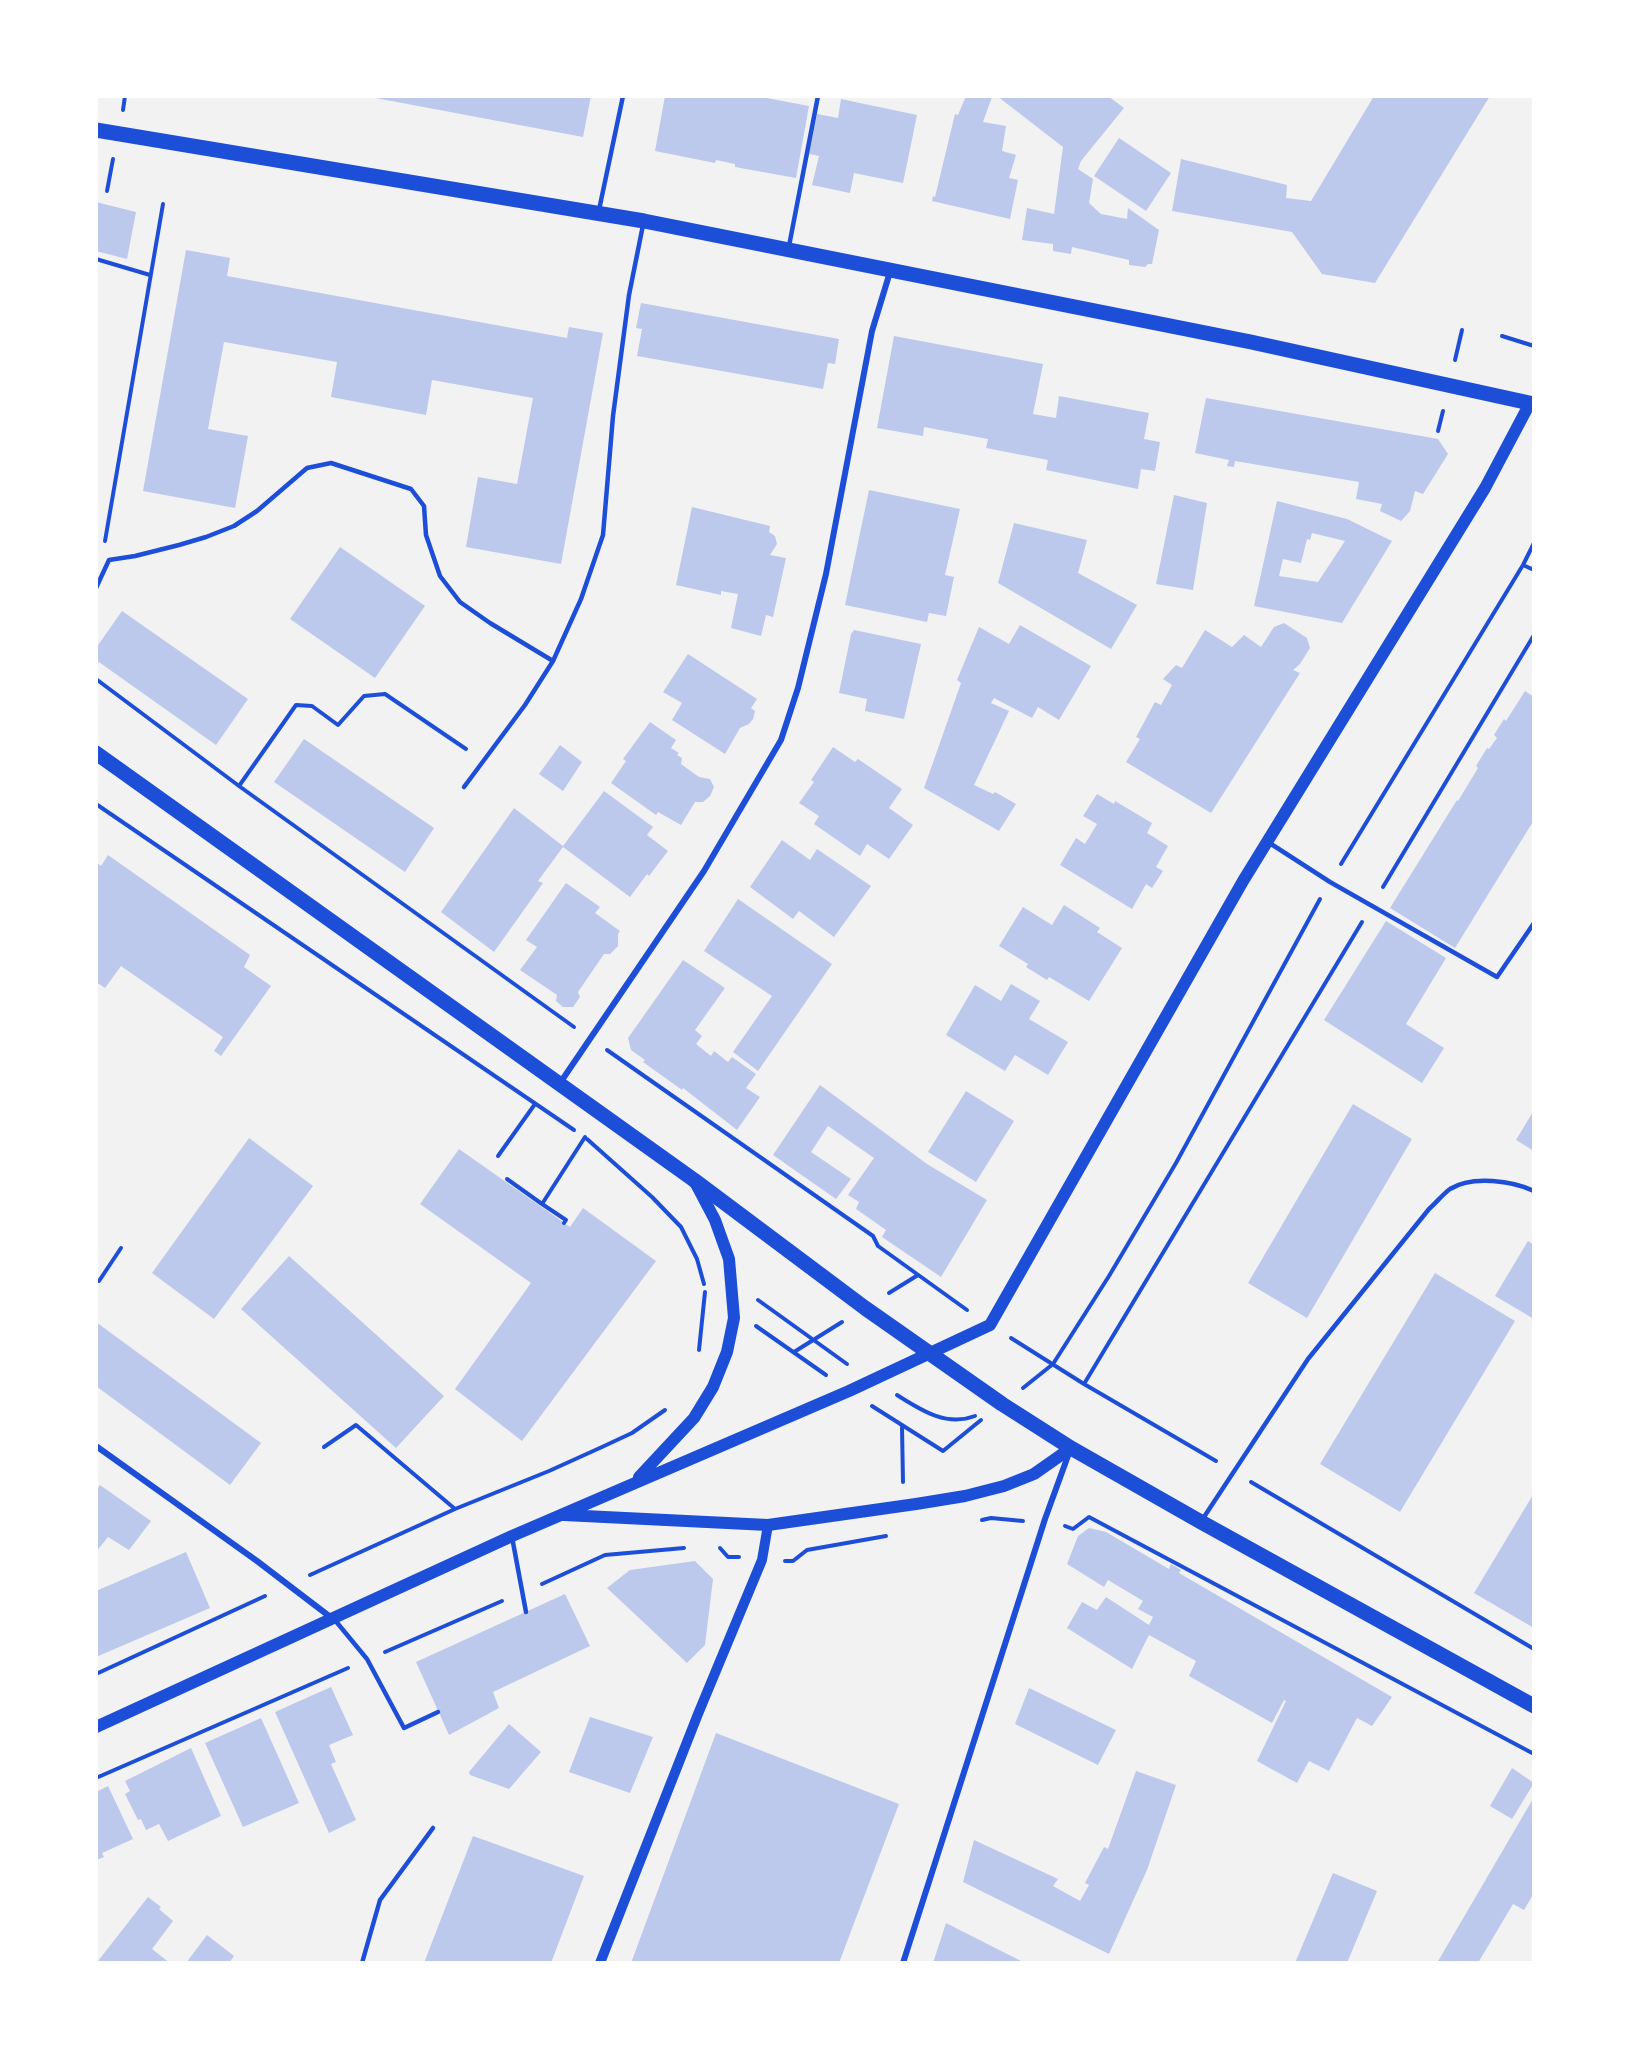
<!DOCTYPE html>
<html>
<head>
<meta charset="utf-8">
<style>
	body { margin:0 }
	#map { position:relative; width:1630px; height:2059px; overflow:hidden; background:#f2f2f2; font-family:"Fira Sans Condensed",sans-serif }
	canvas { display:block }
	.frame { position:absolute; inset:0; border:98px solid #fff; pointer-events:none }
</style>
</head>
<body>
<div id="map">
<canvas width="1630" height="2059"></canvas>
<div class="frame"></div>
</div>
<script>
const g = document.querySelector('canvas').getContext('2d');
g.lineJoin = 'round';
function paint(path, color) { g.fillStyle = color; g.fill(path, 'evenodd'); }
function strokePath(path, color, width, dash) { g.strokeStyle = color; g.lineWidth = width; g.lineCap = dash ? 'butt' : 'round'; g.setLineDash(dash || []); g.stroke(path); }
paint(new Path2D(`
	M365 96H591L583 137Z
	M665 96H756L809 106 796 178 735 167V164L716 160 715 163 655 151Z
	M966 96 992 97 983 122 1006 126 1002 151 1016 155 1009 178 1018 180 1010 219 932 201 933 196 935 197 955 114 958 115Z
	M997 96H1108L1124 108 1081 161 1078 169 1093 179 1089 203 1101 214 1127 219 1128 208 1159 230 1152 264H1148L1145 267 1129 265V260L1072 247 1071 254 1053 251V244L1022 240 1027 208 1054 214 1063 147Z
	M1374 96H1490L1375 283 1322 274 1292 232 1172 211 1181 159 1287 185 1286 198 1311 201Z
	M841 99 917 115 903 183 854 173 850 193 812 185 819 156 809 154 817 114 838 118Z
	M1119 138 1171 173 1146 211 1094 176Z
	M96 202 136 212 127 259 96 251Z
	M186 250 230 258 227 276 567 338 569 327 603 333 561 564 466 547 478 477 517 484 533 398 432 380 426 415 331 397 337 362 224 342 208 429 248 436 235 508 143 491Z
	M641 303 839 339 835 364 828 363 823 389 637 356 642 329 636 328Z
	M894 336 1043 364 1033 414 1056 418 1059 396 1149 413 1144 439 1160 442 1155 471 1141 469 1138 489 1046 470 1048 460 986 448 988 439 924 427 923 436 877 428Z
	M1206 398 1438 439 1448 454 1423 494 1415 491 1410 511 1401 521 1380 511 1382 504 1356 499 1359 482 1235 461 1234 467 1227 466 1229 460 1195 453Z
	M869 490 960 509 945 575 954 577 946 616 929 613 927 622 845 605Z
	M1174 495 1207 503 1193 590 1156 584Z
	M1277 501 1347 519 1392 541 1342 623 1254 606ZM1312 533 1345 541 1318 582 1279 576 1283 559 1301 563 1307 539 1310 540Z
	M692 507 770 526 769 532 775 536 777 544 770 555 786 558 773 617 766 615 761 636 731 628 738 594 721 591V595L676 585Z
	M1014 523 1087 540 1078 573 1137 605 1111 649 998 583Z
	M340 547 425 606 375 678 290 619Z
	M122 611 248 699 216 745 96 660V648Z
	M1284 623 1307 638 1310 648 1300 664 1293 670 1300 673 1211 813 1126 762 1140 739 1136 737 1155 702 1161 705 1172 685 1163 679 1176 665 1182 668 1205 630 1232 647 1244 635 1261 647 1274 627Z
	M1020 625 1091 666 1059 720 1038 707 1032 718 994 698 991 703 1009 711 974 785 993 794 995 792 1016 804 999 831 924 788 961 683 957 680 979 627 1009 644Z
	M854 630 921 644 904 719 865 711 867 699 839 693 851 634Z
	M688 654 757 699 751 708 755 711 753 719 749 724 740 728 725 754 672 720 682 703 663 692Z
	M1525 691 1534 697V820L1455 948 1390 908 1457 800 1458 801 1478 768 1476 766 1487 748 1489 749 1497 738 1494 735 1504 719 1506 721Z
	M650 722 676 740 671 748 679 753 677 755 682 758 681 764 699 777 710 779 714 787 710 796 703 802H695L681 825 658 812 656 815 611 783 626 761 623 759Z
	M304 739 434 828 405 872 274 782Z
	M560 745 582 762 563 791 539 774Z
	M833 747 855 762 858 759 902 789 889 808 913 825 889 859 867 844 860 856 814 824 819 816 799 803 814 782 811 780Z
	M604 791 653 827 647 835 668 851 649 876 647 874 630 897 563 847 538 881 543 883 494 952 441 912 514 808 563 846Z
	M1097 794 1114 804 1115 801 1152 823 1147 833 1168 846 1156 867 1163 871 1152 888 1146 884 1132 909 1060 865 1076 838 1085 844 1097 824 1083 816Z
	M782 840 810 860 817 849 871 886 834 937 799 911 793 919 750 887Z
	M108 855 250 955 244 967 271 986 221 1056 214 1051 223 1037 121 966 105 988 96 982V862L101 866Z
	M566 883 600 907 595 913 620 931 618 934V946L610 954H604L578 992 580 997 573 1007H563L556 1001 557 995 520 970 537 947 526 940Z
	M738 899 832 964 758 1071 733 1052 772 996 704 951Z
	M1064 905 1100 928 1097 932 1122 948 1089 1001 1049 977 1047 980 1026 967 1028 964 999 946 1023 907 1052 925Z
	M1386 921 1446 958 1406 1024 1444 1048 1422 1083 1324 1020Z
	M683 960 725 988 695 1030 702 1036 696 1044 711 1056 714 1051 728 1062 732 1057 756 1074 746 1088 760 1097 737 1130 683 1088 682 1090 643 1062 645 1060 631 1050 628 1038Z
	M1011 984 1040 1001 1029 1019 1068 1042 1048 1075 1015 1055 1005 1071 946 1035 975 985 1001 1001Z
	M820 1085 927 1164 987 1200 941 1277 882 1237 886 1230 856 1209 859 1202 848 1195 874 1158 828 1126 811 1152 851 1179 836 1199 773 1155Z
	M966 1091 1014 1121 976 1182 928 1152Z
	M1353 1104 1412 1139 1307 1318 1248 1283Z
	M1534 1110V1151L1516 1140Z
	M249 1138 313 1186 214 1319 152 1273Z
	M459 1149 570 1227 583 1208 656 1261 522 1441 455 1389 531 1283 420 1204Z
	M1528 1241 1534 1245V1319L1495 1296Z
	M289 1256 444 1396 396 1448 241 1309Z
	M1435 1273 1515 1321 1400 1512 1320 1464Z
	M96 1322 261 1443 230 1485 96 1386Z
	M100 1485 151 1521 129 1550 108 1537 96 1552V1491Z
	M1534 1493V1628L1474 1593Z
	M1089 1528 1106 1532 1169 1569 1171 1564 1181 1570 1179 1573 1392 1697 1372 1726 1357 1718 1329 1771 1309 1761 1297 1783 1257 1761 1286 1701 1284 1700 1272 1723 1189 1676 1196 1661 1149 1635 1132 1669 1067 1628 1082 1602 1097 1610 1106 1597 1149 1625 1153 1617 1138 1609 1143 1601 1108 1580 1104 1587 1067 1564 1078 1536Z
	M186 1552 210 1608 96 1657V1591Z
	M695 1561 713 1579 705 1645 687 1663 607 1588 630 1570Z
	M565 1594 590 1646 493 1692 499 1708 449 1735 416 1662Z
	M331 1687 353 1735 329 1745 336 1762 331 1764 356 1820 329 1833 275 1712Z
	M1029 1688 1116 1730 1098 1765 1015 1724Z
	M590 1717 653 1737 630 1793 569 1772Z
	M261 1718 299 1803 243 1827 205 1743Z
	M509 1724 541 1752 509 1789 470 1775 469 1772Z
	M716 1733 899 1804 839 1963H631Z
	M191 1748 221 1816 168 1841 159 1824 146 1830 141 1819 138 1820 125 1794 130 1791 125 1781Z
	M1512 1768 1534 1783 1512 1819 1490 1806Z
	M1136 1771 1176 1785 1147 1870 1109 1954 963 1882 974 1840 1058 1879 1053 1886 1080 1901 1089 1885 1085 1883 1104 1847 1108 1849Z
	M108 1786 133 1839 102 1853 104 1857 96 1860V1792Z
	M1534 1797V1893L1524 1910 1513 1904 1478 1963H1437Z
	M473 1836 584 1876 551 1963H424Z
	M1333 1873 1377 1891 1347 1963H1295Z
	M148 1897 161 1907 159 1909 173 1921 152 1949 170 1963H100L98 1961Z
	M946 1923 1025 1963H933Z
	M207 1935 234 1956 229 1963H186Z`), '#bdc9ec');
strokePath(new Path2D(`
	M123 110 125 96
	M107 191 113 159
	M96 259 150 275
	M1502 336 1534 346
	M1455 360 1462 330
	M1438 431 1443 411
	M105 541 163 204
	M1523 565 1534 570
	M96 679 239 786 574 1027
	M239 786 296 705 312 706 338 725 364 696 385 694 466 749
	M96 804 574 1130
	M1341 864 1523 565 1534 543
	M1383 887 1534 635
	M607 1050 873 1236 878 1246 967 1310
	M587 1139 652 1197 681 1227 697 1259 704 1284
	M498 1156 535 1104
	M507 1179 542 1204 585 1137
	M542 1204 566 1220 564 1223
	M99 1281 121 1248
	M889 1293 918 1275
	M758 1300 847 1364
	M756 1326 826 1375
	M1011 1338 1084 1384 1216 1461
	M699 1350 705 1292
	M794 1352 842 1322
	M1084 1384 1362 922
	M1023 1388 1053 1364 1109 1276 1176 1163 1320 899
	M897 1395C921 1410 946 1427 975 1416
	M872 1406 943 1451 981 1420
	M902 1427 903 1482
	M324 1447 356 1425 455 1509
	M1251 1482 1534 1649
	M982 1520 991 1518 1023 1521
	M1065 1526 1073 1529 1089 1517 1534 1754
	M720 1548 728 1557H739
	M785 1561H793L807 1550 886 1536
	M310 1575 455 1509 549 1471 602 1447 632 1433 665 1410
	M542 1584 605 1555 684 1548
	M385 1652 502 1601
	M96 1674 265 1596
	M96 1778 348 1668`), '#1d4ed8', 4);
strokePath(new Path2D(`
	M599 210 623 96
	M789 246 818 96
	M96 588 109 560 135 556 179 545 206 537 234 526 257 511 307 468 331 463 411 489 424 506 426 535 440 576 460 602 490 623 553 661
	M464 787 525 705 553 661 581 599 603 535 613 416 629 295 643 225
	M1268 842 1330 882 1497 977 1534 923
	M1202 1520 1308 1359 1429 1209C1436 1203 1443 1194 1450 1189 1472 1175 1513 1181 1534 1191
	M512 1537 526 1612
	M334 1619 367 1659 404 1728 438 1712
	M362 1963 380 1900 433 1828`), '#1d4ed8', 4.5);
strokePath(new Path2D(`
	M560 1083 704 871 781 740 798 688 826 574 872 331 890 272
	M96 1446 257 1561 333 1619
	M903 1963 1045 1519 1069 1453`), '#1d4ed8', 6);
strokePath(new Path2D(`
	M600 1963 698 1714 762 1560 768 1525`), '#1d4ed8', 10);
strokePath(new Path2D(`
	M639 1477 694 1418 713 1387 727 1352 734 1318 729 1259 715 1220 695 1182
	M564 1515 768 1525 916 1504 965 1496 1004 1486 1034 1474 1071 1448
	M96 1727 512 1536 849 1391 990 1325 1243 881 1485 488 1530 403`), '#1d4ed8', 12);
strokePath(new Path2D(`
	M96 130 644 221 1251 342 1534 404
	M96 753 694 1180 865 1308 1002 1404 1071 1448 1201 1522 1534 1706`), '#1d4ed8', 15);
</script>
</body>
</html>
